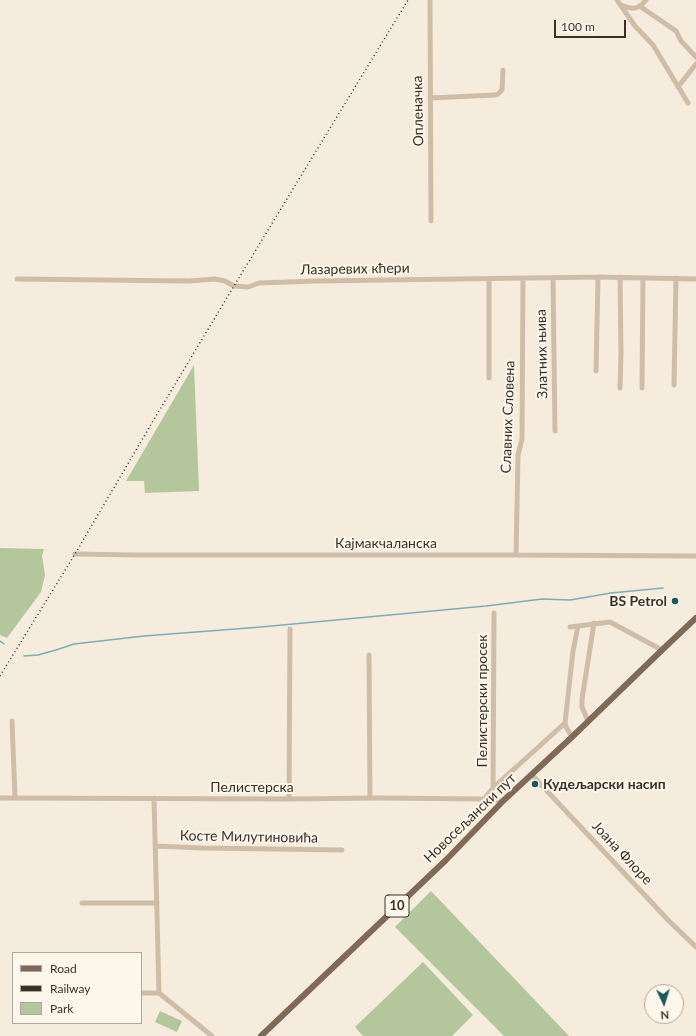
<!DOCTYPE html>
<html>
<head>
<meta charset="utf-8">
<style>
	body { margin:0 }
	#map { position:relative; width:696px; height:1036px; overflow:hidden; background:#f5ecde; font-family:Lato,sans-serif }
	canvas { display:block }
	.legend { position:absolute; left:12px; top:952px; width:130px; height:72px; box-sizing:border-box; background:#fcf6eb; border:1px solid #afa79d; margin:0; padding:5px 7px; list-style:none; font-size:12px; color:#3b3029 }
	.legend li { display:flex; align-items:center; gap:8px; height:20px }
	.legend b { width:20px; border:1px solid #afa79d }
	.north { position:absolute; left:644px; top:984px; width:40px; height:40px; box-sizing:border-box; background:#fcf6eb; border:1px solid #afa79d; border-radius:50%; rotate:176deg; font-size:11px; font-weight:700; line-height:16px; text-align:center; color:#3b3029 }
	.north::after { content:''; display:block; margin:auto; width:14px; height:18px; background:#195762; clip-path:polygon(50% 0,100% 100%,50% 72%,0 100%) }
	.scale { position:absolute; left:554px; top:20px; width:72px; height:18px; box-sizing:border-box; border:2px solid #3b3029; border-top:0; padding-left:5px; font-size:12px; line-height:14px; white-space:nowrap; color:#3b3029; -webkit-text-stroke:3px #fcf6eb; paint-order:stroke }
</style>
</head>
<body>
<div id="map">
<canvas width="696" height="1036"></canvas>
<ul class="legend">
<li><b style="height:5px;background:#7f6958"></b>Road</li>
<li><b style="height:5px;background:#3b3029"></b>Railway</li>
<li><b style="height:11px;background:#b4c69c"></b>Park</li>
</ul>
<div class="north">N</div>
<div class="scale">100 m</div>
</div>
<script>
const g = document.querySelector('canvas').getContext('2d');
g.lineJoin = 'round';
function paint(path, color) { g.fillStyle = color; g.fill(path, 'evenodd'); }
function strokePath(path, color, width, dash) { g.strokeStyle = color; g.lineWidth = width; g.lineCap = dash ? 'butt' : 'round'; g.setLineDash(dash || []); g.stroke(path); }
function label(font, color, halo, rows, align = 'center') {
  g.font = font + ' Lato,sans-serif'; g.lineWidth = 4; g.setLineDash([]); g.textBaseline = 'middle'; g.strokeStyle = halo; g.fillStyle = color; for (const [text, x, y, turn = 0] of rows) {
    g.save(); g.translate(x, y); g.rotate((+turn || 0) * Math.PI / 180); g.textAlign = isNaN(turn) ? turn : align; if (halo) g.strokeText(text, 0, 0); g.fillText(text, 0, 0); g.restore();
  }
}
paint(new Path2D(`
	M194 365 199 491 145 493 144 481H126Z
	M0 548 44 549 42 556 45 575 41 592 7 638 0 635Z
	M431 891 569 1036H504L395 927Z
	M423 962 473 1015 452 1036H363L355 1027Z
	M160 1011 182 1021 177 1032 155 1022Z`), '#b4c69c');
strokePath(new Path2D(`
	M0 641 4 644
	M24 656 38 655 56 650 74 644 144 636 261 627 486 606 542 599 570 600 611 593 663 588`), '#79aeb6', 1.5);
strokePath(new Path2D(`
	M430 0 431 221
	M617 0 635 26 653 45 688 103
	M621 5C633 10 638 10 646 0
	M641 7 676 31 681 41 696 57
	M678 87 696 64
	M430 98 495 95 498 94 502 90 503 70
	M553 278 555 431
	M17 279 189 281 215 279 225 281 234 286 248 287 259 283 316 281 598 277 696 279
	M596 371 598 277
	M489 378V279
	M674 385 676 278
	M620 388 621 353 620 277
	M642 388 643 278
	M75 554 136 555H516L696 556
	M516 555 518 455 522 439 523 279
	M570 627 610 622 662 650
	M369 655 370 798
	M12 721 15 798
	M588 721 582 707V699L594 623
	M565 723 573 651 578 626
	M532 775 669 921 696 947
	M493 788 494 613
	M0 798 289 799 378 798 484 799 503 801
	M154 798 159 993
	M289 799 290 629
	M484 799 493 788 565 723 566 727 572 737
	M155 846 203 848 342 850
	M82 903H157
	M141 993H159L212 1036`), '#cfbda8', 5);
strokePath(new Path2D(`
	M261 1036 446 860 503 801 572 737 662 650 696 618`), '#7f6958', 6);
strokePath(new Path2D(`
	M0 676 75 554 153 421 234 286 408 0`), '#3b3029', 1.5, [1, 3]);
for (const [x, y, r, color] of [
	[675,601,4,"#195762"],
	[535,784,4,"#195762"]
]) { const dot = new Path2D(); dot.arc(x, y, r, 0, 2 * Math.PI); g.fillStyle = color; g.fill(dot); strokePath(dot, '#fcf6eb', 1.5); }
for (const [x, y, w] of [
	[397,906,24]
]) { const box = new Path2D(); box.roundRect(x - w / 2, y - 11, w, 22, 3); g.fillStyle = '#fcf6eb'; g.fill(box); strokePath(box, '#3b3029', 1); }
label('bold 13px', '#3b3029', null, [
	["10",397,906]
]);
label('14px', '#3b3029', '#fcf6eb', [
	["Опленачка",418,111,-91],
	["Лазаревих кћери",355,269,-1],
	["Златних њива",542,354,-91],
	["Славних Словена",508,417,-88],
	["Кајмакчаланска",386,543],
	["Пелистерски просек",482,701,-90],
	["Пелистерска",252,787],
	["Новосељански пут",470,818,-44],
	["Косте Милутиновића",249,837,1],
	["Јоана Флоре",622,853,47]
]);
label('bold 14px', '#3b3029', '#fcf6eb', [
	["BS Petrol",667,601],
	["Кудељарски насип",543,784,"left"]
], 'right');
</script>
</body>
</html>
